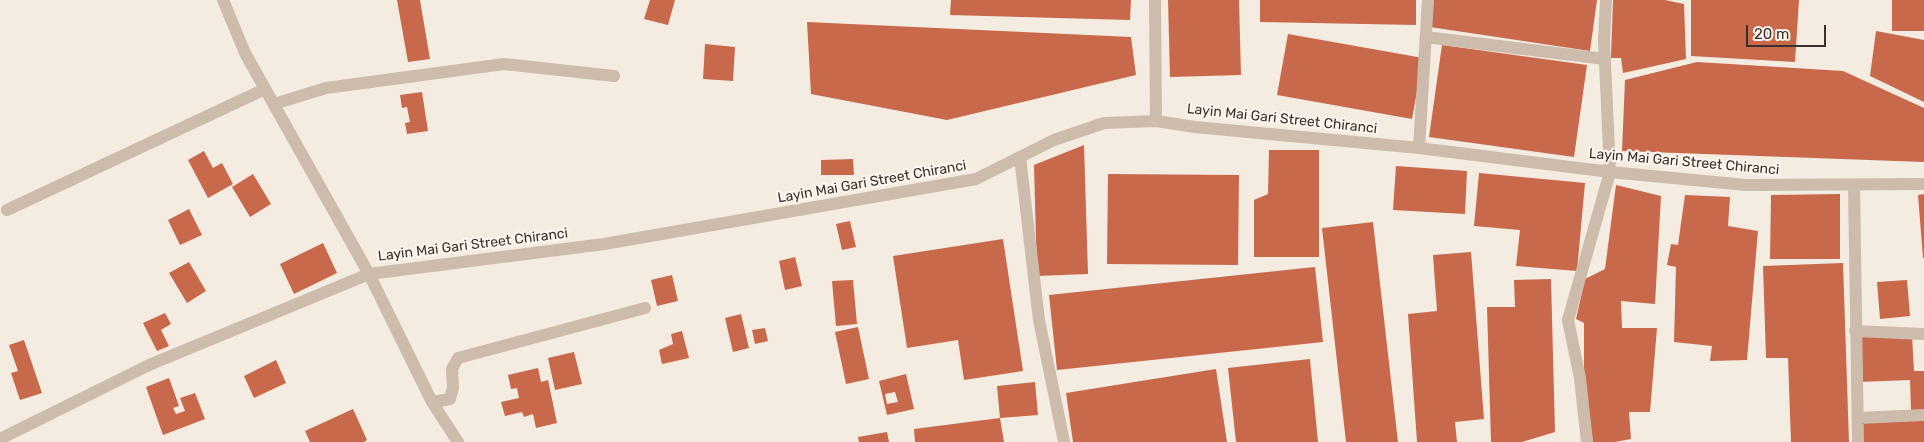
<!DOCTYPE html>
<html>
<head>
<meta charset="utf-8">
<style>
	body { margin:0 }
	#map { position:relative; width:1924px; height:442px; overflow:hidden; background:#f4ebe1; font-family:Rubik,sans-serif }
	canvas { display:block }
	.scale { position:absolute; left:1746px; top:25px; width:80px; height:22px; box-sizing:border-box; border:2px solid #3b302b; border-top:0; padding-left:6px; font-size:15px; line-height:18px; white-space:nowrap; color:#3b302b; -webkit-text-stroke:4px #fbf5ee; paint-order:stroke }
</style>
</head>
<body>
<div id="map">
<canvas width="1924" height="442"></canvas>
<div class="scale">20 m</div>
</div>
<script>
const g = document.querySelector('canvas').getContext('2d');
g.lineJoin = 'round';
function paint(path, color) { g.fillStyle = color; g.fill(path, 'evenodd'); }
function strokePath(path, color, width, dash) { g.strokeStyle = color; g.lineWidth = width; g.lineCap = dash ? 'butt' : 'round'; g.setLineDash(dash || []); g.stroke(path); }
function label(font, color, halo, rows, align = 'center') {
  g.font = font + ' Rubik,sans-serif'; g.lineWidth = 4.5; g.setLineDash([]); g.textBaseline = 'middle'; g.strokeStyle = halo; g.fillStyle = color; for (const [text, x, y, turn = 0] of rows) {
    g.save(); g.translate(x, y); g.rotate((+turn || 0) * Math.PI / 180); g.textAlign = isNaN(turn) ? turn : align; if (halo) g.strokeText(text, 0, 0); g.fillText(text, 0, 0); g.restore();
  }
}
paint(new Path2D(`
	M397 0H420L430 59 408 62Z
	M650 0H675L668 25 644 19Z
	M951 0H1131L1130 20 950 15Z
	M1168 0H1239L1241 75 1170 77Z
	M1260 0H1416V25L1260 22Z
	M1434 0H1597L1590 51 1430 27Z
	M1613 0H1665L1684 4 1686 59 1623 73 1621 58H1611Z
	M1691 0H1799L1795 62 1691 56Z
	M1892 0H1924V31H1892Z
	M807 22 1131 37 1136 75 947 120 811 94Z
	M1876 31 1924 40V102L1870 76Z
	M1288 34 1423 58 1412 119 1277 95Z
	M705 44 735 47 733 81 703 79Z
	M1442 45 1587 65 1574 157 1429 137Z
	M1697 62 1843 71 1924 108V162L1622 151 1625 80Z
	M422 92 428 131 407 134 405 123 410 122 407 107 402 108 400 95Z
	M1084 145 1088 274 1037 276 1034 165Z
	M1269 150H1319V257H1254V200L1268 194Z
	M204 151 213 168 222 163 233 184 208 198 188 160Z
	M853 159 854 175H821V160Z
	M1396 166 1467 171 1465 214 1393 210Z
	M1479 173 1585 183 1577 271 1516 266 1520 230 1474 226Z
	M253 174 271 204 250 217 232 187Z
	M1108 174 1239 175 1238 265 1107 264Z
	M1616 185 1661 196 1655 304 1621 301 1622 328H1657L1650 412H1629L1631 439 1615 442H1593L1584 378V323L1576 319 1585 279 1605 269Z
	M1840 194V259H1770L1771 195Z
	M1924 194V258H1923L1918 195Z
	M1685 195 1730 197 1728 226 1758 231 1747 360 1710 361 1712 346 1674 342 1676 267 1667 265 1671 244 1678 245Z
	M189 209 202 235 180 245 168 220Z
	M850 221 856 247 842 250 836 224Z
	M1373 222 1398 442H1346L1322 228Z
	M1003 239 1023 371 964 380 958 340 907 348 893 256Z
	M323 243 337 273 294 294 280 264Z
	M1471 252 1484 419 1455 422 1457 442H1417L1408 314 1437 311 1433 255Z
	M795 257 802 286 785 290 779 261Z
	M189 262 206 291 187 303 169 273Z
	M1843 263 1849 442H1791L1788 358H1766L1763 266Z
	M1315 267 1323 342 1057 370 1049 295Z
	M672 275 678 301 657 306 651 280Z
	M1551 279 1555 432 1522 442H1491L1487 307H1515L1514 280Z
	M853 280 857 324 836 326 832 281Z
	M1907 280 1910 316 1880 319 1877 282Z
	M165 313 171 324 161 330 169 346 157 351 143 323Z
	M741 314 749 348 733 352 725 318Z
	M858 327 869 379 846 384 835 332Z
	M765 328 768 341 755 344 752 330Z
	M682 331 689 358 662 364 659 350 673 344 671 334Z
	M1912 335 1914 371H1924V410H1911L1910 380 1859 382 1857 337Z
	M24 340 42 393 20 400 11 373 18 371 9 345Z
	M574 352 582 384 555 390 548 358Z
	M1310 359 1318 442H1236L1228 368Z
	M276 360 286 383 254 398 244 376Z
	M538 368 541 382 548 380 557 423 536 428 533 414 524 417 522 412 505 416 501 402 519 398 517 388 511 389 508 375Z
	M1216 369 1227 442H1073L1066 393Z
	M906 374 914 409 887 415 879 381ZM895 392 898 402 887 404 885 394Z
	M169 378 179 406 173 408 176 414 185 411 180 398 195 393 205 419 163 435 146 387Z
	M1035 382 1038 415 1000 418 997 386Z
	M353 409 367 440 364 442H310L305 431Z
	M1000 418 1004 442H915L914 429Z
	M1861 420H1924V442H1861Z
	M887 432 889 442H859L858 437Z`), '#c8694b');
strokePath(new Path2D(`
	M223 0 245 53 369 274 432 402 458 442
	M1155 0 1156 121
	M1426 37 1605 59
	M274 104 326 88 504 64 614 76
	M1419 148 1428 0
	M1020 157 1039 320 1064 442
	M1854 185 1858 442
	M7 210 265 89
	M1855 331 1924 334
	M432 402 450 399 453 388 452 369 458 358 645 308
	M1858 418 1924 415
	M0 439 149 365 369 274 604 244 976 179 1054 140 1104 123 1156 121 1195 127 1419 148 1610 172 1746 185 1924 184
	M1587 442 1580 378 1568 320 1610 172 1604 40 1606 0`), '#cdbbac', 12);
label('14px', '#3b302b', '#fbf5ee', [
	["Layin Mai Gari Street Chiranci",1282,119,6],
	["Layin Mai Gari Street Chiranci",1684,162,5],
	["Layin Mai Gari Street Chiranci",872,182,-10],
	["Layin Mai Gari Street Chiranci",473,245,-7]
]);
</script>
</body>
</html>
